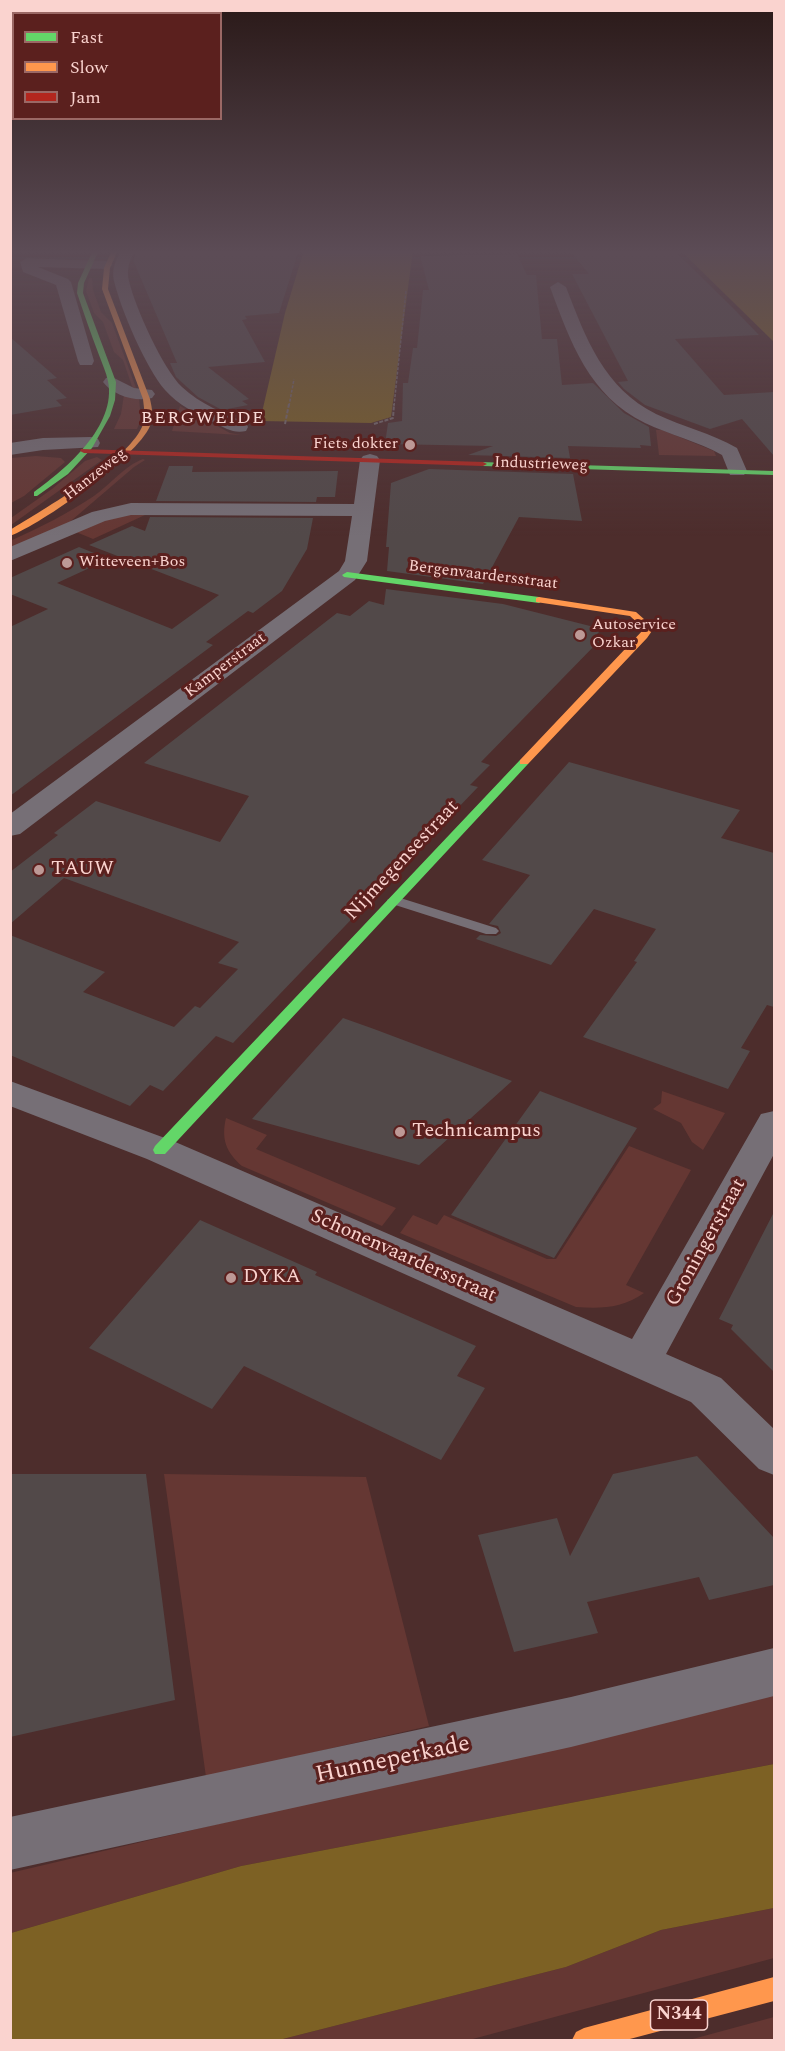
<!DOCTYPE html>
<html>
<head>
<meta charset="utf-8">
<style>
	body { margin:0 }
	#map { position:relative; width:785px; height:2051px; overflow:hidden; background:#4d2d2c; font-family:Spectral,serif }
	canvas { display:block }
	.frame { position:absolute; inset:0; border:12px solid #fad3cf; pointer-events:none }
	.legend { position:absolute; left:12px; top:12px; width:210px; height:108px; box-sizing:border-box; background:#5b201e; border:2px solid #9b6865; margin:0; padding:8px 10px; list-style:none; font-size:18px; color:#fad3cf }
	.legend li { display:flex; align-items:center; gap:12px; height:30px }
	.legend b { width:30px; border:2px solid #9b6865 }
</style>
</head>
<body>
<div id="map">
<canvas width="785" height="2051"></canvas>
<div class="frame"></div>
<ul class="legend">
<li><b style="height:8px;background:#63d668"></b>Fast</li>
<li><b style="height:8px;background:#ff974d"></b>Slow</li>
<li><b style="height:8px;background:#b3261e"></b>Jam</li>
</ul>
</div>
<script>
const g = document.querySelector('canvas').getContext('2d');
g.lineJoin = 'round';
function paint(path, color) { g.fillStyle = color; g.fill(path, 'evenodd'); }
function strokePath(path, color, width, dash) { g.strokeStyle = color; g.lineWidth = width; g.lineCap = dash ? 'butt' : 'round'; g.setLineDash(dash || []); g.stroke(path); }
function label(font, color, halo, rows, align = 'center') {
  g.font = font + ' Spectral,serif'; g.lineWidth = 6; g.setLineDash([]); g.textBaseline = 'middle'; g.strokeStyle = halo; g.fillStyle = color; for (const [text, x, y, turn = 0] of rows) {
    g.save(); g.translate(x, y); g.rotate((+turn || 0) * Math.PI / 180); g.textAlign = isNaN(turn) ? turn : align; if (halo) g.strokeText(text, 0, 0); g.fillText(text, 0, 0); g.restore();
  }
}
paint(new Path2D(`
	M89 278H92L93 290 101 312 112 323 136 388 133 389 123 360 114 352 103 322 94 313 86 291Z
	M124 395 139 399 141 419 137 429H114L121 414Z
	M180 406 230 433 241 435 172 431Z
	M656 430H662L714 451 716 456 659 455Z
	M36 456 61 458 65 462 24 496 11 503V458Z
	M97 457 102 460 11 525V518L52 489 85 461Z
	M143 459 145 460 134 467 65 526 11 551 10 541C39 528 67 514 94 496 110 485 124 466 143 459Z
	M113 515H145L93 539 76 532Z
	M662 1091 725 1113 703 1150 692 1142 681 1123 653 1109 661 1103Z
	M226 1118 267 1135 256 1149 396 1208 382 1226 242 1166C226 1152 221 1139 226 1118Z
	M629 1146 691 1170 626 1285 644 1293C622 1308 602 1309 576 1307L400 1233 413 1215 437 1225 444 1215 547 1259H556Z
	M164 1474 366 1477 429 1726 206 1777Z
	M774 1693V1764L241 1866 11 1933 10 1873Z
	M774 1908V1958L469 2040H279L566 1967 661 1930Z
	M774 2017V2040H689Z`), '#653733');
paint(new Path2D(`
	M304 250H413L391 417 371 423 260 421 285 313Z
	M680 250H774V342Z
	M774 1764V1908L661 1930 566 1967 279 2040H11V1933L241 1866Z`), '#7d6124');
paint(new Path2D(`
	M137 250H299L279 313 245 316 247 319 242 320 265 362 208 367 249 399 242 401 248 405 222 410 198 397 176 377 170 363H177L133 260Z
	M569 250H674L733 308 759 335 675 339 724 395 774 392V456L742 419 710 429 645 405 624 389 618 382 628 381 572 274H589Z
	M517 254 527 275H536L542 339H557L562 385 593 383 624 413 649 427 651 446 640 445 641 448 568 446 570 458 468 455 493 446 385 444 388 423 402 421 403 383H408L413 348H417L423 290H429L420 256Z
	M10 337 57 378 47 380 67 398 56 400 62 406 10 415Z
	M169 466H193L192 472 338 471 335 497H317L316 502 156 501Z
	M429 469 573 474 582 521 519 517 483 584 387 571 389 547H386L391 483Z
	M150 517 313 518 307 549 282 591 253 613 248 611 206 642 213 645 10 796V627L48 609 10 594V578L79 547 109 559 57 583 172 629 219 595 89 545 132 526 145 531Z
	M386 589 503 604 602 629 593 638 600 640 481 762 490 765 470 785 478 787 233 1043 216 1036 163 1091 150 1085 130 1106 10 1055V935L105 972 83 992 174 1027 195 1006 200 1008 238 969 218 963 239 942 64 878 10 924V872L58 835 54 833 96 801 220 842 249 796 144 763 337 613 350 616 369 601 384 605Z
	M569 762 740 810 721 838 774 853V1007L767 1005 741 1048 750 1051 728 1089 583 1037 637 962 634 961 656 929 594 909 551 965 476 939 480 935 496 936 501 933 498 926 489 924 530 875 482 860Z
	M343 1018 374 1029 512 1081 419 1165 252 1119Z
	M540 1091 637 1128 554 1258 451 1215Z
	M774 1212V1372L731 1329 733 1325 719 1319Z
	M200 1220 317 1272 315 1275 476 1346 457 1376 485 1388 441 1460 244 1366 212 1409 89 1348Z
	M697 1456 774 1538V1585L709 1600 699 1577 587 1602 598 1633 514 1652 478 1535 557 1518 570 1556 613 1474Z
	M10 1474H146L175 1700 10 1737Z`), '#524949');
strokePath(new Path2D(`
	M289 406 294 379
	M394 406 406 291`), '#766a6d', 1.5, [3, 1.5]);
strokePath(new Path2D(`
	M285 424 289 404
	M374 424 393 418 394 404`), '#766a6d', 2, [4, 1.5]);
paint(new Path2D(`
	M394 896 496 928 499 931 496 934H486L389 903 387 900Z`), '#766f76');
paint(new Path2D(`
	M121 250H135C130 260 126 269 129 281 135 307 163 369 182 387 200 404 224 413 246 423L248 427 246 431C234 434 225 428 215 423 197 414 178 405 165 390 146 368 121 310 114 281 111 269 116 260 121 250Z
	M27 258 106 261 113 265 106 269 38 267 68 279 71 282 94 361 92 365H80L78 361 56 285 23 272 20 262Z
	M558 282 566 287C586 339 604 388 656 414 683 427 711 433 737 448L747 471 744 475H730L722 455C697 441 670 435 645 423 589 396 570 341 550 287Z
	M112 377 134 388 152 390 155 394 152 398C135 402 114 396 103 382L106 378Z
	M91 437 98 439 100 443 98 447 43 450 10 455V443L43 438Z
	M370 454 377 456 380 460 367 561 355 580 20 834 10 836V814L339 571 345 561 352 516 131 515 105 521 10 561V547L92 512 131 503 354 504 360 460 363 456Z
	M10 1081 173 1141 632 1339 761 1114 774 1111V1154L666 1354 721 1378 774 1429V1475L759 1469 691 1402 147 1159 10 1106Z
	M774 1648V1696L571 1747 10 1870V1817L571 1697Z`), '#766f76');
paint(new Path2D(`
	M93 250H99L84 283 83 293 116 382 115 400 110 416 92 448 68 474 37 496H34V492C66 469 117 426 108 381 106 372 102 363 99 355 91 334 84 314 77 293L78 283Z
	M480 462 774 471V475L483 466 479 464Z
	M347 572 539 597 544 600 539 603 344 577 342 575Z
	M524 759 528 760V764L165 1154H155L153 1150 155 1146 520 760Z`), '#63d668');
paint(new Path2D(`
	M112 250H118L110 268 108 289 150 399C152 408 154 417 150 426 137 457 42 524 10 536V530C44 509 126 462 142 427 146 418 144 408 143 399L102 289 104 268Z
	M539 597 636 612 654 628 647 638 528 764H520V760L644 629 630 616 536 602V598Z
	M774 1977V2001L626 2040H572L576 2032 584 2028Z`), '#ff974d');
paint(new Path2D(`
	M81 449 483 462 487 464 483 466 84 453 80 451Z`), '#b3261e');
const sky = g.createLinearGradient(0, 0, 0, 537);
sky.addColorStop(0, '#2a1918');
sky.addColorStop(0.47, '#5c4c56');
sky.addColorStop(1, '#5c4c5600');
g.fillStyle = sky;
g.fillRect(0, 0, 785, 537);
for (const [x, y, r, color] of [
	[410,445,6,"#bd9996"],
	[67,563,6,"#bd9996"],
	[580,635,6,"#bd9996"],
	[39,870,6,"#bd9996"],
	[400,1132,6,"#bd9996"],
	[231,1278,6,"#bd9996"]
]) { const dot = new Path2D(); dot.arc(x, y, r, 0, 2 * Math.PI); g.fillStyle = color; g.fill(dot); strokePath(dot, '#5b201e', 2); }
label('16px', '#fad3cf', '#5b201e', [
	["Fiets dokter",398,445,"right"],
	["Witteveen+Bos",79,563],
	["Autoservice",592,626],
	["Ozkar",592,644]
], 'left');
label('16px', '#fad3cf', '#5b201e', [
	["Industrieweg",541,465,2],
	["Hanzeweg",96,475,-38],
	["Bergenvaardersstraat",483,576,7],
	["Kamperstraat",226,666,-37]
]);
g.letterSpacing = '1.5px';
label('18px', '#fadbd8', '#5b201e', [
	["BERGWEIDE",203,419]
]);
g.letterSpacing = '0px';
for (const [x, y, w] of [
	[679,2015,57]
]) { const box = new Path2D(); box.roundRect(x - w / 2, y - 15, w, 30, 4.5); g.fillStyle = '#5b201e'; g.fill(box); strokePath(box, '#fad3cf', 1.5); }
label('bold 18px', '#fad3cf', null, [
	["N344",679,2015]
]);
label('20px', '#fad3cf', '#5b201e', [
	["Nijmegensestraat",403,861,-47],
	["Groningerstraat",707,1243,-61],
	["Schonenvaardersstraat",403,1257,24]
]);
label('20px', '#fad3cf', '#5b201e', [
	["TAUW",51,870],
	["Technicampus",412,1132],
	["DYKA",243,1278]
], 'left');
label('24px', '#fad3cf', '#5b201e', [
	["Hunneperkade",393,1761,-12]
]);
</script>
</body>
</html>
